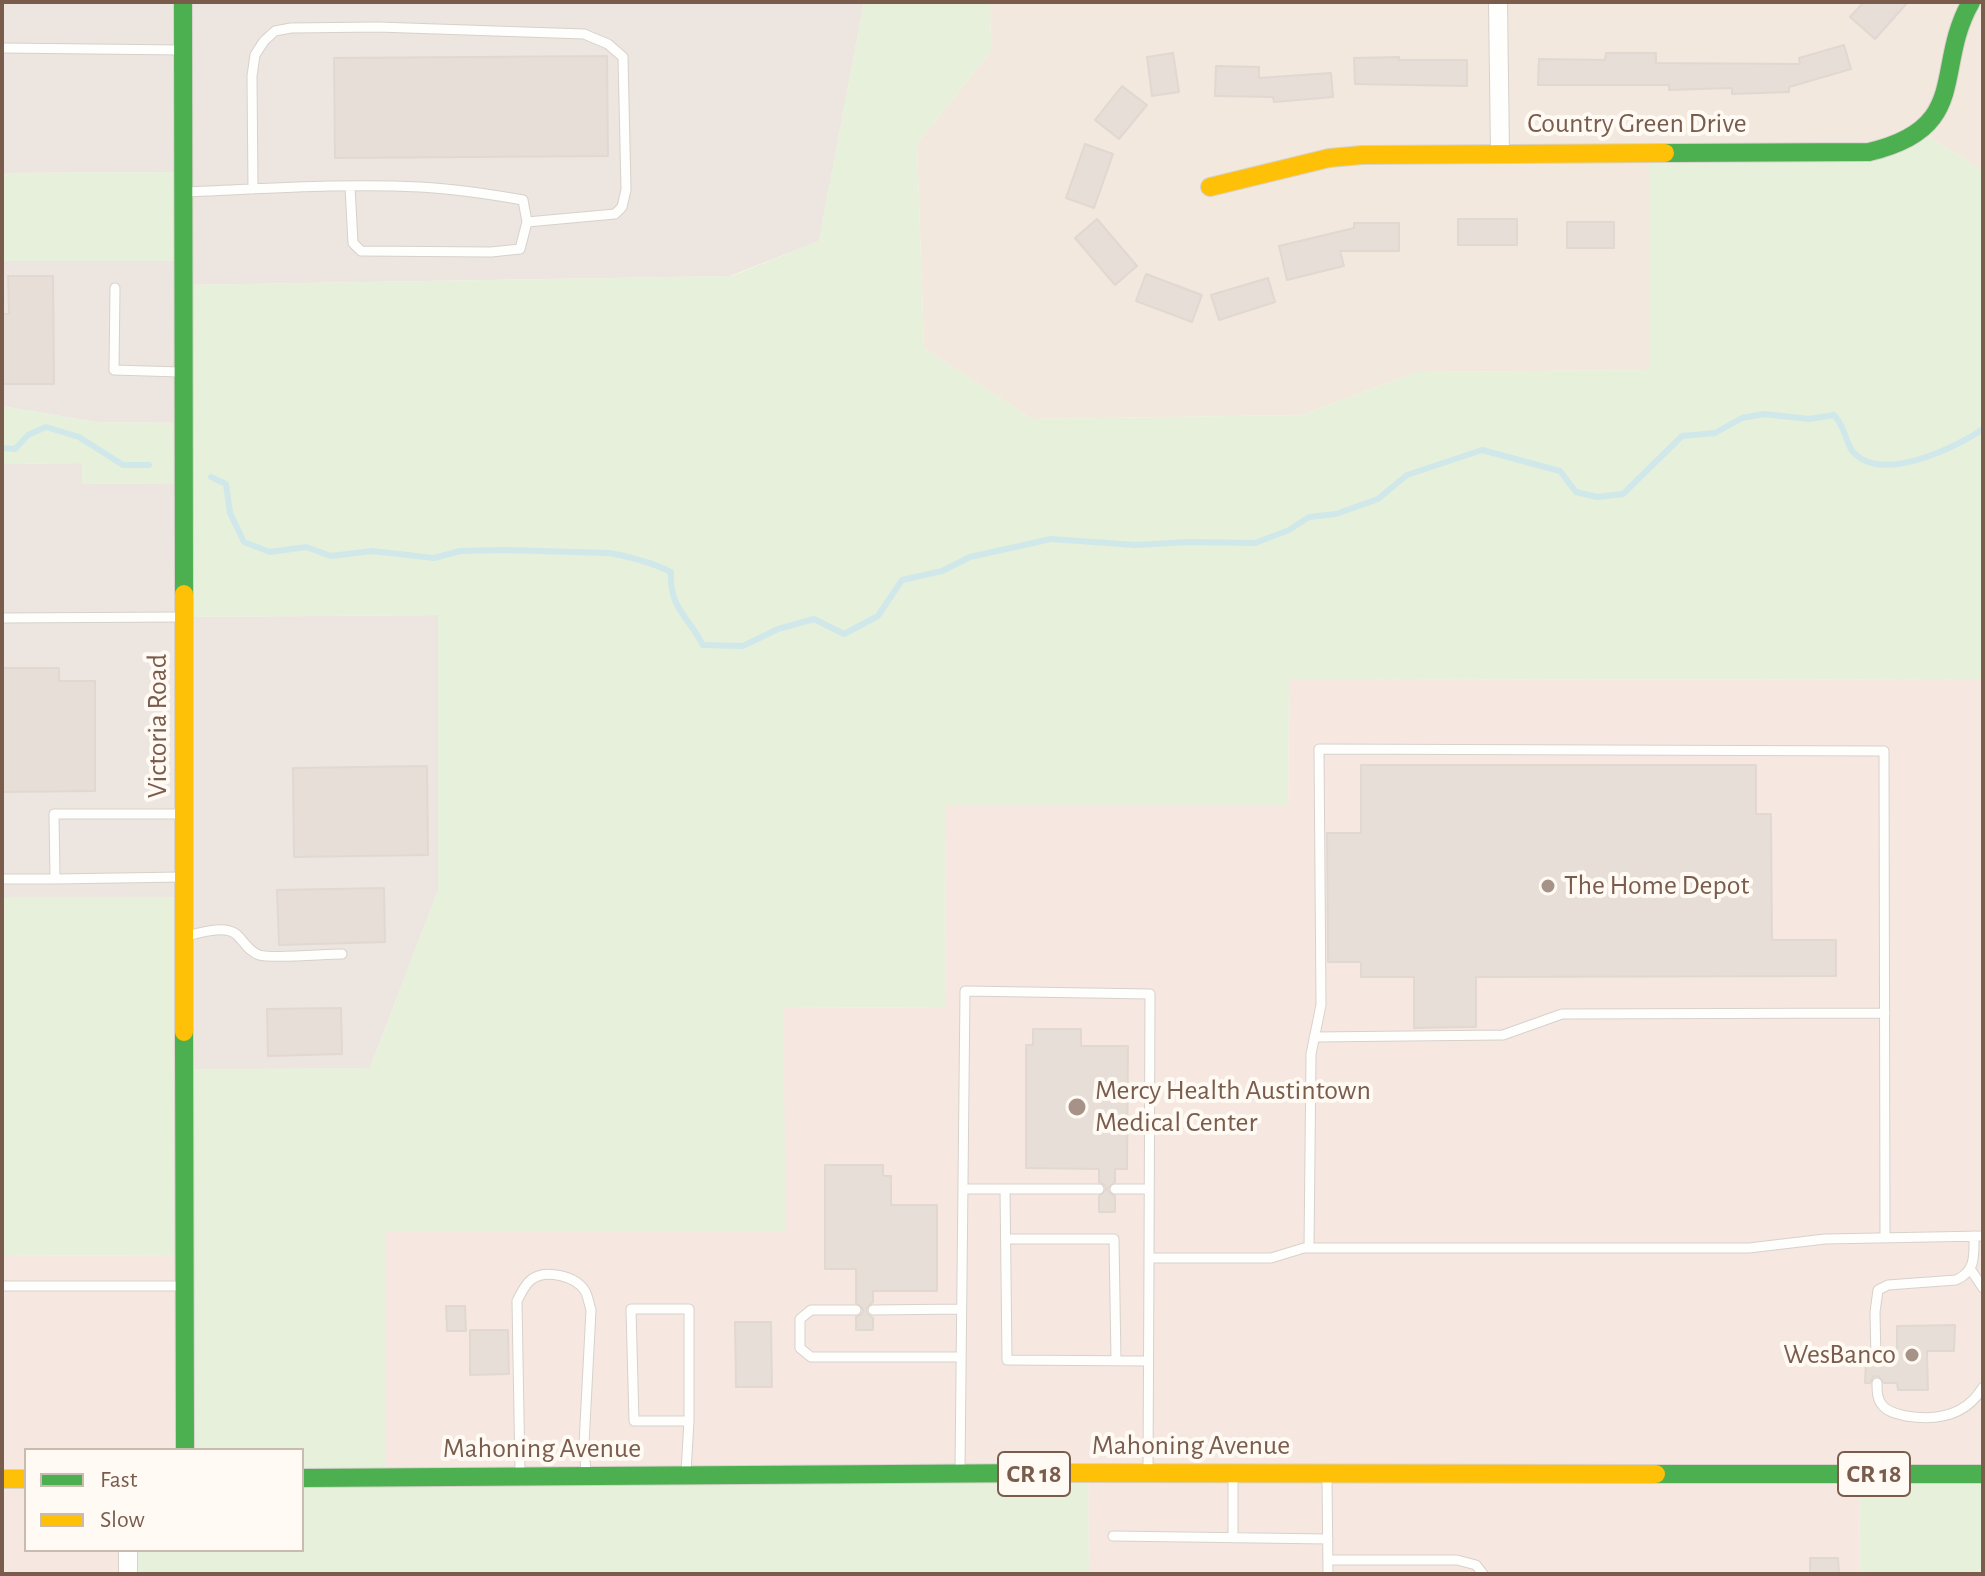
<!DOCTYPE html>
<html>
<head>
<meta charset="utf-8">
<style>
	body { margin:0 }
	#map { position:relative; width:1985px; height:1576px; overflow:hidden; background:#f9f5f0; font-family:"Alegreya Sans",sans-serif }
	canvas { display:block }
	.frame { position:absolute; inset:0; border:4px solid #7a5c4d; pointer-events:none }
	.legend { position:absolute; left:24px; top:1448px; width:280px; height:104px; box-sizing:border-box; background:#fffaf3; border:2px solid #cabbb1; margin:0; padding:10px 14px; list-style:none; font-size:24px; color:#7a5c4d }
	.legend li { display:flex; align-items:center; gap:16px; height:40px }
	.legend b { width:40px; border:2px solid #cabbb1 }
</style>
</head>
<body>
<div id="map">
<canvas width="1985" height="1576"></canvas>
<div class="frame"></div>
<ul class="legend">
<li><b style="height:10px;background:#4caf50"></b>Fast</li>
<li><b style="height:10px;background:#ffc107"></b>Slow</li>
</ul>
</div>
<script>
const g = document.querySelector('canvas').getContext('2d');
g.lineJoin = 'round';
function paint(path, color) { g.fillStyle = color; g.fill(path, 'evenodd'); }
function strokePath(path, color, width, dash) { g.strokeStyle = color; g.lineWidth = width; g.lineCap = dash ? 'butt' : 'round'; g.setLineDash(dash || []); g.stroke(path); }
function label(font, color, halo, rows, align = 'center') {
  g.font = font + ' "Alegreya Sans",sans-serif'; g.lineWidth = 8; g.setLineDash([]); g.textBaseline = 'middle'; g.strokeStyle = halo; g.fillStyle = color; for (const [text, x, y, turn = 0] of rows) {
    g.save(); g.translate(x, y); g.rotate((+turn || 0) * Math.PI / 180); g.textAlign = isNaN(turn) ? turn : align; if (halo) g.strokeText(text, 0, 0); g.fillText(text, 0, 0); g.restore();
  }
}
paint(new Path2D(`
	M990 2H1983V171L1920 131 1908 140 1651 153 1650 370 1417 372 1302 415 1032 419 924 348 917 144 991 51Z`), '#f2e8de');
paint(new Path2D(`
	M1983 679V1474H1859L1860 1574H1089L1088 1475 302 1478V1450H26V1550H128V1574H2V1255L185 1256 783 1008 945 1007 946 806H1288L1289 680Z`), '#f6e8e1');
paint(new Path2D(`
	M2 2H864L819 241 730 276 184 285V423L95 422 2 406V261H183L182 172 2 173Z
	M82 463 83 484 186 483V617L438 615V890L370 1068 186 1070V897H2V464Z`), '#ede5e0');
paint(new Path2D(`
	M864 2H990L991 51 917 144 924 348 1032 419 1302 415 1417 372 1649 370 1650 152H1869L1920 131 1983 171V679L1289 680 1288 806H946L945 1007 783 1008 786 1232H386V1478L1088 1474 1089 1574H128V1550H302V1450H185V1256L2 1255V897H186V1069L370 1068 438 890V615L186 617V483L82 484V463L2 464V406L95 422 184 423V285L732 276 819 241Z
	M183 172V261H2V173Z
	M1859 1474H1983V1574H1860Z`), '#e7f0db');
strokePath(new Path2D(`
	M2 448 15 449 28 435 46 427 79 437 123 465H149
	M211 477 226 484 230 513 244 542 270 552 306 547 331 556 372 551 434 558 460 551 505 550 609 553C631 557 651 562 671 572 669 608 688 616 703 645L743 646 778 629 814 619 844 634 878 616 902 580 942 571 970 557 1051 539 1135 545 1189 542 1255 543 1289 530 1309 517 1336 514 1378 499 1407 475 1482 450 1560 471 1576 492 1597 497 1623 494 1682 436 1715 433 1742 418 1764 414 1809 419 1834 415C1847 429 1845 444 1854 453 1883 483 1955 448 1983 429`), '#d0e8ea', 6);
const building = new Path2D(`
	M1864 2H1908L1875 39 1850 17Z
	M1844 45 1851 69 1789 87V92L1732 94V88L1669 90V85H1538L1539 59 1605 60 1606 53H1656V63L1800 64 1799 58Z
	M1173 53 1179 92 1152 96 1147 57Z
	M607 56 608 156 335 158 334 58Z
	M1399 57V60H1467V86L1355 84 1354 58Z
	M1216 66 1259 67V78L1331 73 1333 97 1274 102 1273 97 1215 96Z
	M1122 86 1147 105 1119 139 1095 120Z
	M1085 144 1113 154 1094 208 1066 198Z
	M1097 219 1137 266 1115 285 1075 238Z
	M1458 219H1517V245H1458Z
	M1567 222H1614V248H1567Z
	M1354 223H1399V251H1340L1344 266 1287 280 1279 246 1354 228Z
	M1146 274 1202 295 1192 322 1136 301Z
	M8 276H53L54 384H2V314H9Z
	M1268 278 1275 302 1219 320 1211 295Z
	M2 668H59V681H95V791L2 792Z
	M1361 765H1756V814H1771L1772 940H1836V976L1476 977V1027L1414 1028V977H1361V962H1328L1327 833H1361Z
	M427 766 428 855 294 857 293 768Z
	M384 888 385 942 279 945 277 890Z
	M341 1008 342 1054 268 1056 267 1009Z
	M1033 1029H1081V1046H1128L1127 1169H1115V1182L1108 1188 1109 1193 1115 1196V1212H1099V1196L1106 1190 1105 1185 1099 1182V1169L1026 1168V1045H1033Z
	M825 1165H883V1176H891V1205H937V1291H873V1302L866 1309 867 1314 873 1318V1330H856V1317L862 1314 863 1309 856 1303V1269H825Z
	M446 1306H465L466 1331H447Z
	M735 1322H771L772 1387H736Z
	M1955 1325 1954 1351H1927L1928 1390H1898L1897 1383H1884L1878 1376 1873 1377 1870 1383H1865L1866 1359 1875 1366 1880 1365 1883 1359H1897V1326Z
	M470 1330H508L509 1374 470 1375Z
	M1810 1558H1838L1839 1574H1810Z`);
paint(building, '#e6ded7');
strokePath(building, '#e2d8d2', 2);
const lane = new Path2D(`
	M2 48 183 50
	M350 187 353 243 361 251 491 252 520 249 527 222
	M186 192C264 189 342 183 420 187 454 189 489 194 523 200L527 222 615 214 622 207 626 190 623 57 608 44 584 34 378 27 291 28 275 31 264 41 255 55 252 76 253 189
	M115 288 114 370 180 372
	M2 618 183 617
	M182 814H54L55 879 183 877
	M2 879H55
	M186 936C200 933 223 925 236 934 244 941 248 951 259 955 274 959 324 954 342 954
	M1314 1037 1503 1035 1562 1014 1885 1013
	M963 1189H1099
	M1005 1189 1007 1360 1148 1361
	M1115 1189H1149
	M1006 1239H1114L1116 1361
	M1309 1248 1311 1054 1321 1005 1319 749 1884 751 1885 1238
	M1971 1270 1983 1288
	M2 1286H183
	M856 1310H811L800 1319V1348L811 1357H961
	M873 1310 961 1309
	M1876 1359 1875 1312 1878 1290 1888 1285 1956 1280C1976 1271 1974 1256 1974 1236
	M1877 1383C1877 1391 1877 1400 1883 1406 1889 1413 1898 1414 1906 1416 1937 1421 1966 1416 1983 1387
	M960 1470 965 991 1150 994 1149 1258
	M1148 1471 1149 1258H1271L1304 1248H1749L1825 1239 1983 1236
	M686 1472 689 1421V1309H631L634 1421H689
	M520 1473 517 1301C521 1294 524 1285 532 1279 546 1269 576 1276 585 1291 588 1296 589 1304 591 1310L584 1444 586 1473
	M1233 1477V1538
	M1327 1478 1328 1574
	M1113 1536 1328 1539
	M1328 1560H1457L1476 1565 1483 1574`);
const street = new Path2D(`
	M1498 2 1500 153
	M128 1550V1574`);
const fast = new Path2D(`
	M183 2 184 594
	M1665 153 1869 152C1972 128 1933 68 1971 2
	M184 1032 185 1450
	M1656 1474H1983
	M302 1478 1039 1473`);
const slow = new Path2D(`
	M1210 187 1329 158 1362 155 1665 153
	M184 594V1032
	M1039 1473 1656 1474
	M2 1479H26`);
strokePath(lane, '#d7d1cb', 11);
strokePath(street, '#d7d1cb', 20);
strokePath(fast, '#d9d2cb', 20);
strokePath(slow, '#d9d2cb', 20);
strokePath(lane, '#fefefd', 9);
strokePath(street, '#fefefd', 18);
strokePath(fast, '#4caf50', 18);
strokePath(slow, '#ffc107', 18);
for (const [x, y, r, color] of [
	[1548,886,8,"#a69286"],
	[1077,1107,10,"#a69286"],
	[1912,1355,8,"#a69286"]
]) { const dot = new Path2D(); dot.arc(x, y, r, 0, 2 * Math.PI); g.fillStyle = color; g.fill(dot); strokePath(dot, '#fffaf3', 3); }
for (const [x, y, w] of [
	[1034,1474,72],
	[1874,1474,72]
]) { const box = new Path2D(); box.roundRect(x - w / 2, y - 22, w, 44, 6); g.fillStyle = '#fffaf3'; g.fill(box); strokePath(box, '#7a5c4d', 2); }
label('bold 26px', '#7a5c4d', null, [
	["CR 18",1034,1474],
	["CR 18",1874,1474]
]);
label('28px', '#7a5c4d', '#fffaf3', [
	["Country Green Drive",1637,124],
	["Victoria Road",158,726,-90],
	["Mahoning Avenue",1191,1446],
	["Mahoning Avenue",542,1449]
]);
label('28px', '#7a5c4d', '#fffaf3', [
	["The Home Depot",1564,886],
	["Mercy Health Austintown",1095,1091],
	["Medical Center",1095,1123],
	["WesBanco",1896,1355,"right"]
], 'left');
</script>
</body>
</html>
